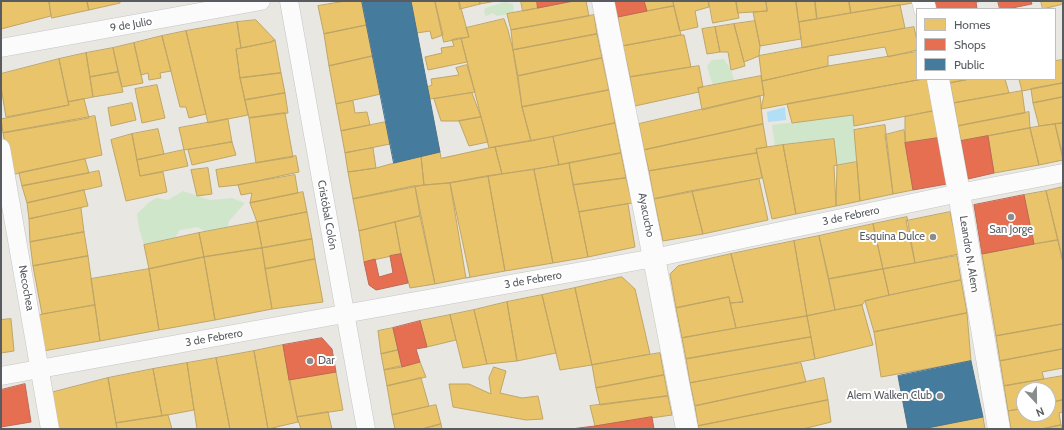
<!DOCTYPE html>
<html>
<head>
<meta charset="utf-8">
<style>
	body { margin:0 }
	#map { position:relative; width:1064px; height:430px; overflow:hidden; background:#e8e7e2; font-family:Cabin,sans-serif }
	canvas { display:block }
	.frame { position:absolute; inset:0; border:2px solid #585c61; pointer-events:none }
	.legend { position:absolute; left:916px; top:8px; width:140px; height:72px; box-sizing:border-box; background:#fff; border:1px solid #bcbec0; margin:0; padding:5px 7px; list-style:none; font-size:12px; color:#585c61 }
	.legend li { display:flex; align-items:center; gap:8px; height:20px }
	.legend b { width:20px; border:1px solid #bcbec0 }
	.north { position:absolute; left:1016px; top:382px; width:40px; height:40px; box-sizing:border-box; background:#fff; border:1px solid #bcbec0; border-radius:50%; rotate:158deg; font-size:11px; font-weight:700; line-height:16px; text-align:center; color:#585c61 }
	.north::after { content:''; display:block; margin:auto; width:14px; height:18px; background:#8a8d8e; clip-path:polygon(50% 0,100% 100%,50% 72%,0 100%) }
</style>
</head>
<body>
<div id="map">
<canvas width="1064" height="430"></canvas>
<div class="frame"></div>
<ul class="legend">
<li><b style="height:11px;background:#e9c46a"></b>Homes</li>
<li><b style="height:11px;background:#e76f51"></b>Shops</li>
<li><b style="height:11px;background:#457b9d"></b>Public</li>
</ul>
<div class="north">N</div>
</div>
<script>
const g = document.querySelector('canvas').getContext('2d');
g.lineJoin = 'round';
function paint(path, color) { g.fillStyle = color; g.fill(path, 'evenodd'); }
function strokePath(path, color, width, dash) { g.strokeStyle = color; g.lineWidth = width; g.lineCap = dash ? 'butt' : 'round'; g.setLineDash(dash || []); g.stroke(path); }
function label(font, color, halo, rows, align = 'center') {
  g.font = font + ' Cabin,sans-serif'; g.lineWidth = 4; g.setLineDash([]); g.textBaseline = 'middle'; g.strokeStyle = halo; g.fillStyle = color; for (const [text, x, y, turn = 0] of rows) {
    g.save(); g.translate(x, y); g.rotate((+turn || 0) * Math.PI / 180); g.textAlign = isNaN(turn) ? turn : align; if (halo) g.strokeText(text, 0, 0); g.fillText(text, 0, 0); g.restore();
  }
}
paint(new Path2D(`
	M505 2 513 4 514 13 497 16 493 13 486 16 484 12 485 8Z
	M724 59 731 70 734 81 713 85 710 77 707 66 712 60Z
	M853 115 857 162 837 165 834 139 775 146 772 125Z
	M183 191 210 200 232 198 245 203 229 221 228 227 205 232 198 227 180 230 175 238 144 245 139 228 137 214 147 204 156 198 168 200Z`), '#d0e6cb');
paint(new Path2D(`
	M785 107 786 120 768 122 767 112Z`), '#b2def6');
const homes = new Path2D(`
	M1 1H49L51 16 1 29Z
	M49 1H87L89 10 52 18Z
	M87 1H120V3L89 10Z
	M346 1H362L367 25 324 34 318 6Z
	M411 1H435L443 35 432 39 430 31 417 33Z
	M435 1H459L469 37 444 42Z
	M459 1H480V4L460 9Z
	M480 1H496L480 4Z
	M521 1H537L538 8 523 11Z
	M575 1H586L589 16 511 30 507 14Z
	M644 1H673L674 6 647 11Z
	M673 1H708L709 7 695 11 698 27 680 31Z
	M709 1H736L739 18 713 23Z
	M736 1H766L767 11 738 13Z
	M766 1H796L801 39 760 46 753 12 767 11Z
	M796 1H815L817 19 799 22Z
	M815 1H849L851 13 817 19Z
	M849 1H913V3L851 13Z
	M1041 1H1063V4L1043 9Z
	M900 5 905 28 802 48 799 22Z
	M674 6 681 35 623 46 618 17Z
	M594 15 597 34 513 50 511 30Z
	M504 19 508 30 513 50 522 107 531 141 489 148 461 38 469 37 466 28Z
	M256 20 275 40 271 42 241 48 237 22Z
	M755 21 760 46 759 56 744 62 734 24Z
	M237 22 241 48 236 49 240 78 248 115 208 123 186 31Z
	M734 24 745 66 731 70 728 52H720L715 27Z
	M367 25 373 56 329 66 324 34Z
	M715 27 720 52 707 54 702 29Z
	M914 27 917 41V50L888 57 885 47 828 56V66L762 81 759 56Z
	M186 31 206 114 189 118 186 107H180L162 36Z
	M597 34 602 58 518 76 513 50Z
	M681 35H684L691 67 630 77 623 46Z
	M162 36 171 71 160 73 161 78 149 80 148 73 141 75 134 43Z
	M461 38 467 62 428 70 425 57 442 53 441 48 454 46 452 40Z
	M275 40 281 73 240 78 236 49 271 42Z
	M134 43 143 83 122 87 113 48Z
	M113 48 118 72 90 77 86 53Z
	M917 52V79H923L761 109 764 95 762 81 828 66Z
	M86 53 93 97 68 102 59 59Z
	M373 56 381 94 336 104 329 66Z
	M602 58 609 90 522 107 518 76Z
	M59 59 69 105 6 117 1 87V74Z
	M1063 60V83L1022 91 1019 79H1055V61Z
	M467 65 475 92 430 99 427 87 432 85 431 79 459 75 456 68Z
	M699 66 703 87 698 88 699 92 635 106 630 77Z
	M118 72 123 92 93 97 90 77Z
	M281 73 285 93 245 100 240 78Z
	M761 76 764 95 702 110 698 88Z
	M923 79H927L933 111 854 126 853 115 792 123 787 104Z
	M949 79H970L950 83Z
	M970 79H1005L1009 93 954 103 950 83Z
	M1063 83V97L1033 103 1031 89Z
	M157 85 165 118 142 123 135 89Z
	M609 90 615 123 531 141 522 107Z
	M1022 91 1025 113 958 126 954 103Z
	M285 93 288 113 249 118 245 100Z
	M472 93 481 117 459 121H441L434 99Z
	M760 96 763 124 644 150 639 124Z
	M1063 97V123L1039 126 1033 103Z
	M84 99 89 118 3 133 1 119 69 105 68 102Z
	M353 101 355 113 367 112 370 125 341 131 336 104Z
	M132 103 136 120 111 126 108 108Z
	M933 111 938 138 905 143V117Z
	M1029 112 1030 128 961 141 958 126Z
	M285 113 293 157 256 163 249 118Z
	M95 116 102 155 11 175 3 133Z
	M481 117 488 142 469 146 459 121Z
	M228 119 232 142 184 150 179 128Z
	M386 122 390 144 345 153 341 131Z
	M615 123 621 153 559 165 553 137Z
	M1063 123V156L1055 124Z
	M763 124 767 147 756 149 757 153 649 171 644 150Z
	M1055 124 1063 160 1039 165 1030 128Z
	M885 125 893 194 860 201 854 130Z
	M1030 128 1039 165 994 173 988 136Z
	M158 129 164 154 137 160 132 134Z
	M904 130 913 190 893 194 885 135Z
	M132 134 140 176 163 172 167 192 126 201 111 140Z
	M553 137 559 165 502 174 495 147Z
	M834 139 837 165 836 206 796 214 783 145Z
	M232 142 236 155 192 165 188 150Z
	M783 145 796 214 772 219 756 149Z
	M495 147 502 174 450 183 424 185 421 156 440 152 441 158Z
	M373 148 376 168 348 172 345 153Z
	M184 150 188 166 140 176 137 160Z
	M621 153 626 178 573 185 569 163Z
	M757 153 762 178 654 199 649 171Z
	M296 156 299 172 238 185 219 187 216 170Z
	M421 156 424 185 353 199 348 172 376 168Z
	M85 159 89 173 22 186 19 173Z
	M857 162 860 201 836 206 834 166Z
	M569 163 588 257 553 263 534 170Z
	M208 168 212 194 197 196 191 170Z
	M534 170 553 263 505 271 488 176Z
	M99 171 102 186 27 203 22 186Z
	M295 175 298 193 250 203 252 193 241 195 238 185Z
	M488 176 505 271 466 278 450 183Z
	M626 178 632 203 579 212 573 185Z
	M759 179 768 220 703 234 692 191Z
	M450 183 470 277 435 284 415 186 424 185Z
	M415 186 420 216 359 231 353 199Z
	M1063 187V262L1046 191Z
	M84 190 88 206 29 219 27 203Z
	M692 191 703 234 663 241 654 199Z
	M1046 191 1058 240 1034 244 1024 195Z
	M303 192 307 212 257 222 250 203Z
	M628 204 635 247 588 257 579 212Z
	M81 208 84 232 30 242 29 219Z
	M307 212 312 239 262 248 257 222Z
	M950 212 959 254 915 263 906 221Z
	M420 216 435 284 410 288 401 254 395 222Z
	M907 217 915 263 883 269 873 224Z
	M257 222 262 248 204 257 199 233Z
	M395 222 401 254 364 262 359 231Z
	M873 224 883 269 829 279 819 236Z
	M84 232 88 256 33 266 30 242Z
	M199 233 204 257 149 269 144 245Z
	M819 236 835 310 807 316 794 241Z
	M312 239 315 259 265 269 262 248Z
	M1058 240 1063 262V324L996 336 982 254Z
	M794 241 807 316 736 328 730 303 743 302 731 254Z
	M262 248 272 309 215 320 204 257Z
	M731 254 743 302 730 303 729 297 676 308 670 274 678 266Z
	M88 256 95 305 42 314 33 266Z
	M957 256 961 280 889 295 883 269Z
	M204 257 215 320 159 330 149 269Z
	M315 259 323 302 272 309 265 269Z
	M149 269 159 330 100 341 91 279Z
	M883 269 889 295 865 301 862 305 835 310 829 279Z
	M622 277 635 289 650 354 592 365 575 288Z
	M961 280 967 313 874 332 865 301Z
	M575 288 592 365 560 370 542 295Z
	M542 295 556 353 517 361 507 302Z
	M729 297 736 328 682 338 676 308Z
	M507 302 517 361 487 364 474 310Z
	M95 305 100 341 43 351 35 316Z
	M862 305 873 345 815 359 807 316Z
	M474 310 487 364 463 368 450 315Z
	M967 313 971 361 881 377 874 332Z
	M450 315 456 340 427 347 420 321Z
	M807 316 811 337 686 359 682 338Z
	M11 319 14 351 1 353V320Z
	M1063 324V349L1000 361 996 336Z
	M393 328 398 350 381 354 378 331Z
	M811 337 815 359 690 383 686 359Z
	M283 345 298 422 268 429 254 351Z
	M1063 349V368L1042 372 1044 379 1004 386 1000 361Z
	M398 350 402 367 384 370 381 354Z
	M254 351 268 429H230L216 358Z
	M660 353 664 375 596 388 592 365Z
	M216 358 230 429H197L187 363Z
	M420 362 426 377 387 386 384 370Z
	M187 363 194 410 162 416 153 369Z
	M801 363 806 382 695 406 690 383Z
	M494 367 506 371 500 393 522 398 538 396 543 419 526 420 453 407 449 384H469L491 394 489 378Z
	M153 369 162 416 116 423 108 378Z
	M336 372 343 410 297 417 289 380Z
	M664 375 668 396 600 405 596 388Z
	M1063 376V400L1048 403V390H1024V408L1008 411 1004 386Z
	M108 378 117 429H56L50 393Z
	M421 378 429 406 392 415 387 386Z
	M824 378 828 400 698 426 695 406Z
	M668 396 672 415 595 426 590 406Z
	M828 400 831 422 803 429H699L698 426Z
	M1063 400V412L1059 413 1061 425 1042 429H1011L1008 411 1024 408V414H1048V403Z
	M436 405 441 424 422 429H395L392 415Z
	M328 412 332 429H301L297 417Z
	M168 415 172 429H117L116 423Z
	M983 417 985 429H922Z
	M441 424 442 429H422Z
	M1061 425 1063 429H1042Z`);
paint(homes, '#e9c46a');
strokePath(homes, '#bea567', 1);
const shops = new Path2D(`
	M537 1H573L538 8Z
	M614 1H644L647 11 618 17Z
	M934 1H983L976 2 977 9H936Z
	M998 1H1031L1032 4 1007 9H1000Z
	M988 136 994 173 968 179 961 141Z
	M938 138 947 184 913 190 905 143Z
	M1024 195 1034 244 982 254 974 205Z
	M401 254 408 283 376 290 369 285 364 262 375 259 379 277 393 273 390 256Z
	M420 321 427 347 416 349 420 362 402 367 393 328Z
	M322 338 332 349 336 372 289 380 283 345Z
	M25 384 31 422 1 427V390Z
	M652 417 654 429H571L595 426Z`);
paint(shops, '#e76f51');
strokePath(shops, '#bc6956', 1);
const public = new Path2D(`
	M362 1H411L440 152 394 163Z
	M971 361 983 417 922 429H908L898 376Z`);
paint(public, '#457b9d');
strokePath(public, '#4b728b', 1);
const street = new Path2D(`
	M289 1 366 429
	M1 48 261 1
	M1 148 50 429
	M1 376 654 258 959 193 1063 173`);
const secondary = new Path2D(`
	M603 1 654 258 687 429
	M923 1 925 9
	M938 79 959 193 999 429`);
strokePath(street, '#c5c5c5', 19);
strokePath(secondary, '#c5c5c4', 23);
strokePath(street, '#fcfbfb', 18);
strokePath(secondary, '#fcfbfb', 22);
for (const [x, y, r, color] of [
	[1011,217,4,"#8a8d8e"],
	[933,237,4,"#8a8d8e"],
	[310,361,4,"#8a8d8e"],
	[940,396,4,"#8a8d8e"]
]) { const dot = new Path2D(); dot.arc(x, y, r, 0, 2 * Math.PI); g.fillStyle = color; g.fill(dot); strokePath(dot, '#fff', 1.5); }
label('11px', '#585c61', '#fff', [
	["9 de Julio",131,25,-10],
	["Cristóbal Colón",327,215,80],
	["Ayacucho",646,215,79],
	["3 de Febrero",851,216,-12],
	["Leandro N. Alem",969,254,81],
	["3 de Febrero",533,280,-10],
	["Necochea",26,288,80],
	["3 de Febrero",214,338,-10]
]);
label('11px', '#585c61', '#fff', [
	["San Jorge",1011,230,"center"],
	["Esquina Dulce",925,237],
	["Dar",318,361,"left"],
	["Alem Walken Club",932,396]
], 'right');
</script>
</body>
</html>
